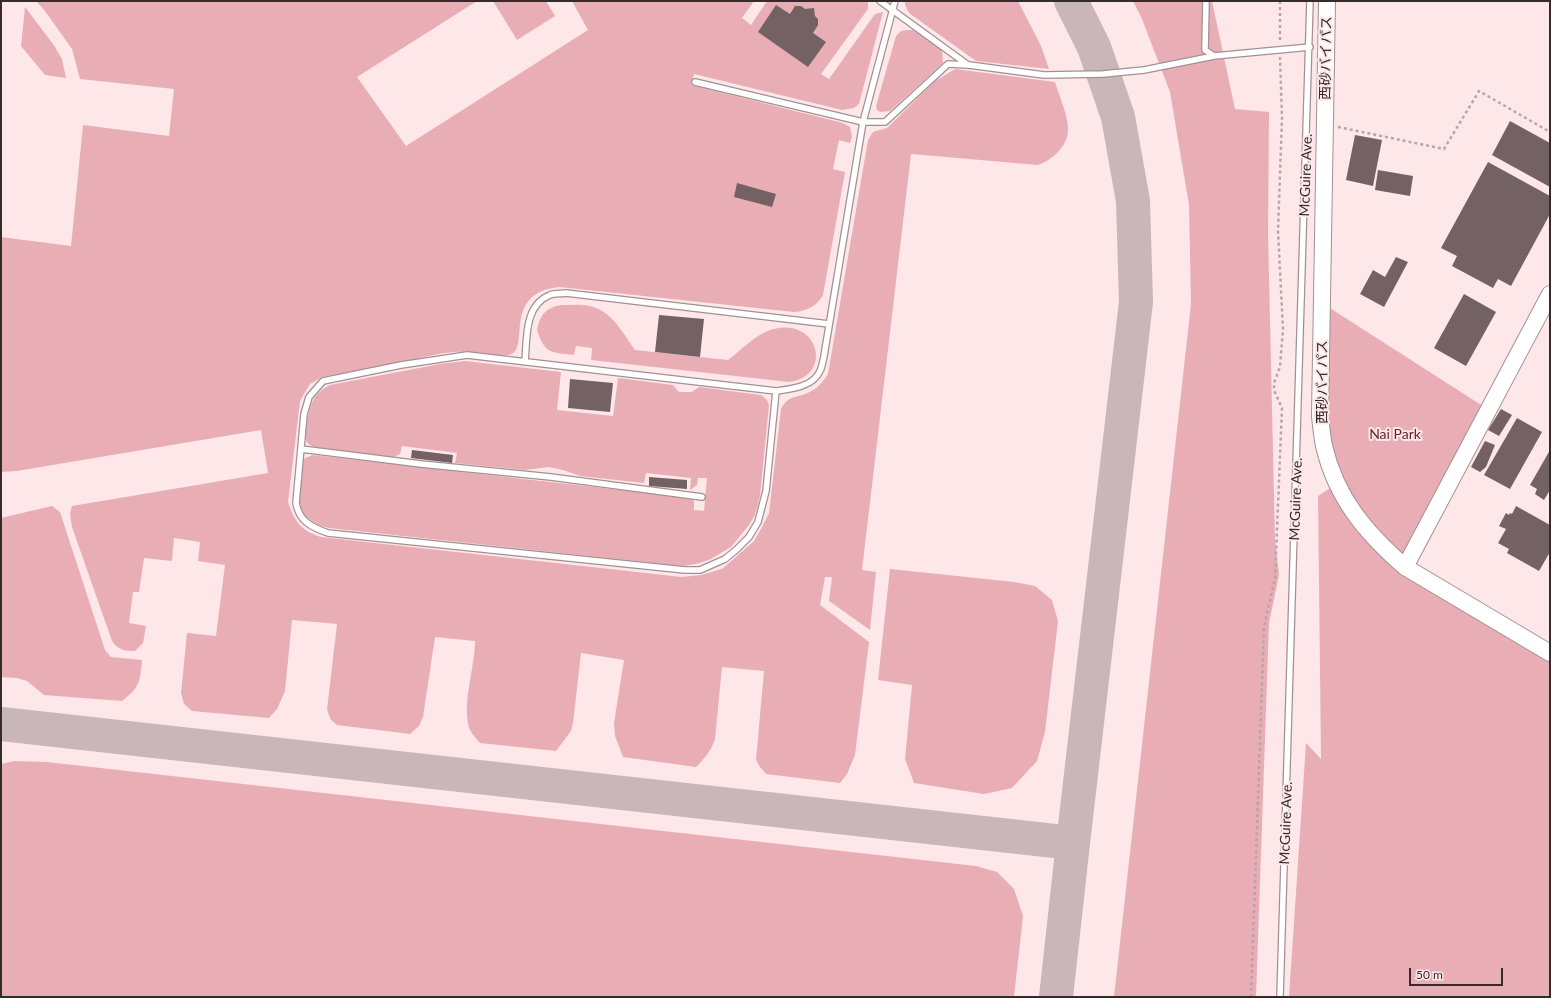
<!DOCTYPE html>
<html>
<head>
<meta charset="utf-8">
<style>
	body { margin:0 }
	#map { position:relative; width:1551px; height:998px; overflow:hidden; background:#fde7e9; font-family:Lato,sans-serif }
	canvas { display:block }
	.frame { position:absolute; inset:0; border:2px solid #332b2c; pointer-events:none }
	.scale { position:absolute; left:1409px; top:968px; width:94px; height:18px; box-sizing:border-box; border:2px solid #332b2c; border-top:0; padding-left:5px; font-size:12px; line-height:14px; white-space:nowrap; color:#332b2c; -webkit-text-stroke:3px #fde7e9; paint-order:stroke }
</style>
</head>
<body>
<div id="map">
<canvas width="1551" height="998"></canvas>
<div class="frame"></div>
<div class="scale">50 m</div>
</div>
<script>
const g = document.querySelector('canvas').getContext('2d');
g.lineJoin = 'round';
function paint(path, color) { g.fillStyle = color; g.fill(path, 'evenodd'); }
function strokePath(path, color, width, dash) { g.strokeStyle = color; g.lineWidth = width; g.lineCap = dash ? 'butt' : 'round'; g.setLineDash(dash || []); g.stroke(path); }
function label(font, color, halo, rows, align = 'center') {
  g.font = font + ' Lato,"Noto Sans JP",sans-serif'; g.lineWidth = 4; g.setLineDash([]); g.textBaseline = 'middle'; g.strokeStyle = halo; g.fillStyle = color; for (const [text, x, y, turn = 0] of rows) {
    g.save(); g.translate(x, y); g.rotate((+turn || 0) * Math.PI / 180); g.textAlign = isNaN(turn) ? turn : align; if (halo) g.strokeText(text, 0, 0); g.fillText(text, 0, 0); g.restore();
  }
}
paint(new Path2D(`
	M36 1H477L357 77 406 146 588 30 572 1H754L742 18 751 25 767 1H868V9L821 74 829 79 875 14 883 12 859 104 854 108 842 110 694 74 691 85 843 123 850 127 852 136 850 143 839 140 833 169 845 172 823 295C817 306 807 311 794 312L559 287C503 293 529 345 512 354 502 358 478 352 466 352 448 351 430 356 412 360 382 366 352 371 322 377L310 384 300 401 288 502C295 522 300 530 321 537L682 577 701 575 722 569 754 541 762 527 769 513 781 409C789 393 800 399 813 390 820 386 824 380 828 374L868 140 873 132 887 128 935 81 955 69 1055 82C1059 96 1069 117 1068 131 1067 147 1052 160 1038 165L911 154 862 570 876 572 870 630 829 601 832 577H825L820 605 869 642 855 755 847 774 840 783 766 774 760 767 756 760 764 671 722 667 715 739C711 751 705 758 696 767L623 757 615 736 614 723 624 660 581 653 573 723 571 731 556 751 480 743C476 738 471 734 469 727 462 703 475 667 475 641L435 637 423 717 419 726 410 734 337 725 331 720 327 710 337 624 292 620 285 691 277 709 269 718 192 711 184 704 181 693 187 633 216 636 225 565 198 561 200 542 174 538 172 561 144 558 139 592H133L129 623 146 626 143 643 135 651C124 651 118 650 112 641L72 527 70 514 72 506 268 473 261 430 17 471 1 472V237L71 246 83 125 169 136 174 89 80 79 72 49 45 11Z
	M493 1H546L555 16 517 40Z
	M905 1H1018L1041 46 1049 69 976 61 909 13 905 5Z
	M1133 1H1212L1235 109 1269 112 1268 234 1275 539 1279 575 1269 623 1256 997H1114L1191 304 1189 205 1170 92 1142 19Z
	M25 7 53 44 62 59 66 78 45 75 21 46Z
	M907 30H914L942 50 943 63 890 111 880 112 877 110 876 106 896 36 901 31Z
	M1322 303 1489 410 1405 567 1366 528 1324 446Z
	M562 305C571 305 581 304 590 306 612 311 623 333 635 350L728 360C741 350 756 334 773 329 819 317 834 376 789 382L591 360 592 348 576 346 574 355C550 352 545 354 537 330 540 315 546 307 562 305Z
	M465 361 561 372 557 410 613 416 618 378 673 385 679 392H692L699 387 761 395 767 400 769 405 760 496 755 515 749 525 731 547 709 560 696 564 682 566 329 528C289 518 300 493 303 461L305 458 313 455 691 498 694 501V510L704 511 707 478H698L697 485 690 490 691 478 646 473 644 483 580 476 563 470 549 467 525 470 455 463 457 453 402 446 400 454 394 457 314 447C310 445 306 443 306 439 305 430 309 406 314 399 318 392 323 389 330 385L440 364Z
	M1332 487 1351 522 1385 560 1402 572 1550 661V997H1289L1306 743 1321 759 1318 496Z
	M52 506 60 512 105 650 111 657 142 660C140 682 140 687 122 701L44 695 27 681 17 678 1 677V518Z
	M890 569 1014 582 1035 586 1052 600 1058 621 1045 732 1037 761 1012 788 984 794 914 783 905 759 912 685 878 680Z
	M14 761 47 762 976 866 997 872 1014 889 1023 916 1014 997H1V764Z`), '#e9aeb5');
strokePath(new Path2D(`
	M1 724 1073 843
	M1056 997 1073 843 1136 302 1133 201 1118 117 1094 47 1071 1`), '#c8b6b8', 34);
paint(new Path2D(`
	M776 5 790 14 795 6H801L805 9 814 8 815 16 818 19V25L813 33 826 42 808 67 758 32Z
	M1510 121 1550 143V187L1492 155Z
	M1355 135 1382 140 1373 186 1346 180Z
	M1488 162 1550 196V214L1511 286 1498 279 1493 288 1452 266 1457 256 1441 248Z
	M1378 170 1413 176 1410 196 1375 190Z
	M737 183 776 194 772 207 734 197Z
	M1396 257 1408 262 1384 307 1360 294 1373 270 1385 277Z
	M1464 294 1496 312 1466 366 1434 348Z
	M659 315 704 319 700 357 655 352Z
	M570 379 613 383 610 412 568 408Z
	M1501 409 1512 415 1499 436 1488 430Z
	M1517 418 1542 432 1510 489 1484 475Z
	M1485 441 1495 445 1486 467 1480 472 1471 467Z
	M412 450 453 455 452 463 411 458Z
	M1550 450V490L1544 500 1535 494 1537 489 1530 485Z
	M649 477 687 480V489L649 486Z
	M1516 506 1550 525V552L1539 571 1507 553 1509 549 1498 543 1506 529 1499 526 1506 513 1509 515 1510 513 1512 514Z`), '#736163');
const lane = new Path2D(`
	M880 1 968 65
	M1206 1 1205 50 1214 56 1310 47
	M695 82 863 122H885L948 64 969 65 1044 75 1103 74 1144 70 1214 56
	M525 362C527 339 524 305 550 295 554 293 561 294 566 293L829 324
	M776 391 766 491 758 522 749 537 736 550 725 559 700 570H685L328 533C311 527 299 521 296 503L304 414 309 397 323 381 401 365 467 355 776 391C791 389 813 387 820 371 822 367 823 361 824 356L863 122 895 1
	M301 449 421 464 551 477 702 497
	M1280 997 1310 1`);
const secondary = new Path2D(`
	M1327 1 1320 416C1321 426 1322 436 1324 446 1336 498 1366 533 1405 567L1550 653
	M1405 567 1550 294`);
strokePath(lane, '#a39092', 8);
strokePath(secondary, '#a39092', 18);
strokePath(new Path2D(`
	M1280 1V42
	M1338 127 1444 149 1479 91 1550 132
	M1251 997 1264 627 1275 578 1282 408 1274 390V383L1280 367 1283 329 1278 231 1282 118 1280 57`), '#b6a5a7', 2.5, [3, 3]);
strokePath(lane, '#fff', 5.5);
strokePath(secondary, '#fff', 16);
label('14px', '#332b2c', '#fde7e9', [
	["西砂バイパス",1326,58,-89],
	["McGuire Ave.",1306,175,-88],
	["西砂バイパス",1322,382,-90],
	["McGuire Ave.",1296,499,-88],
	["McGuire Ave.",1286,823,-88]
]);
label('14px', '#6a2332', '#fde7e9', [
	["Nai Park",1395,434]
]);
</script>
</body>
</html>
